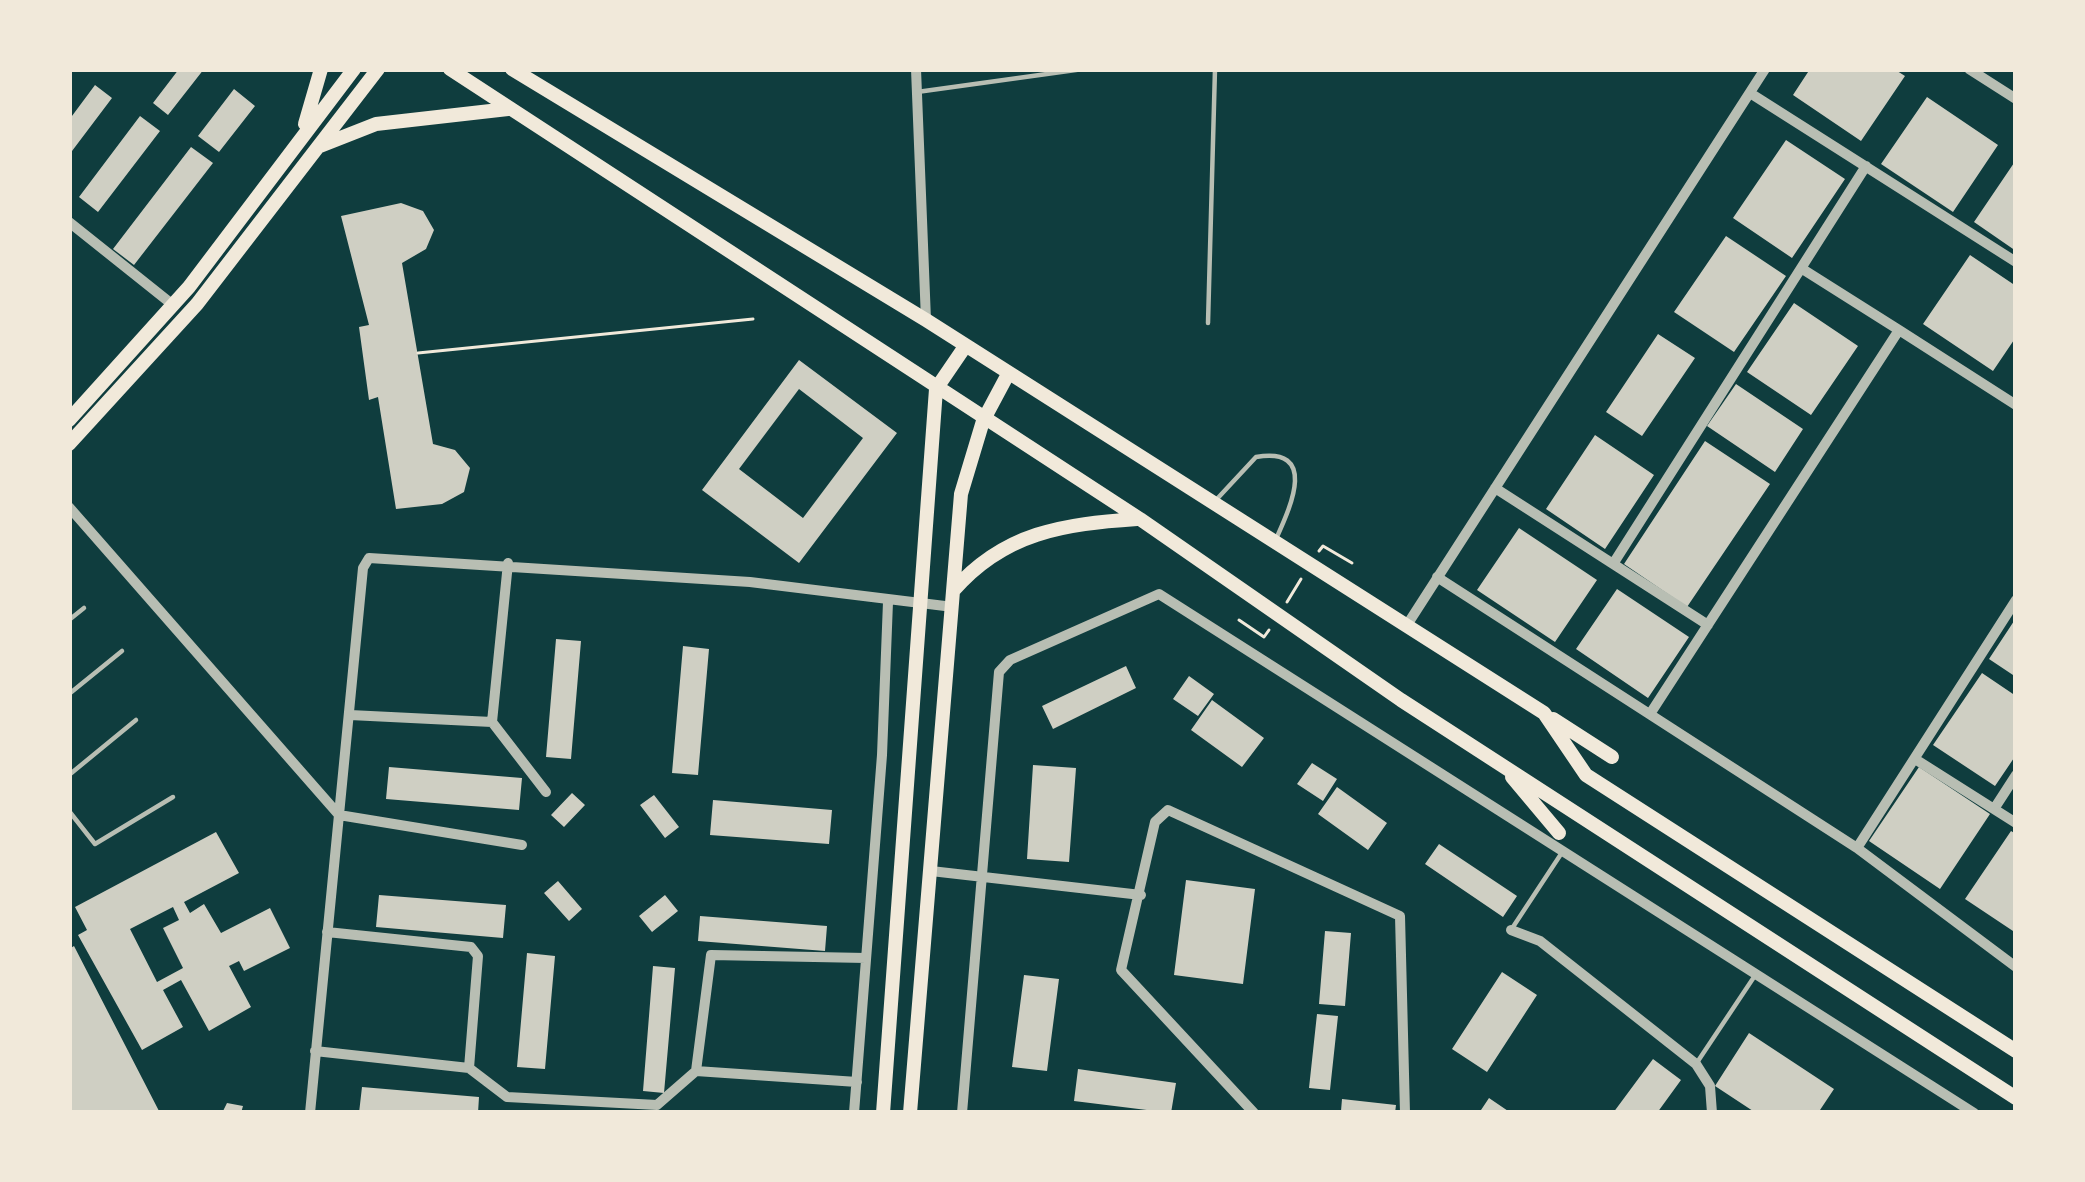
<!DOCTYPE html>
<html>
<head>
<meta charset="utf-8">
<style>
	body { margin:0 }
	#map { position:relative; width:2085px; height:1182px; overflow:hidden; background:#0f3d3e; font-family:"Varela Round",sans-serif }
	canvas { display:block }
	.frame { position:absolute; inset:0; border:72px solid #f1e9da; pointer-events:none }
</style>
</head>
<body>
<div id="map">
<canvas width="2085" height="1182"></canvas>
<div class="frame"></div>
</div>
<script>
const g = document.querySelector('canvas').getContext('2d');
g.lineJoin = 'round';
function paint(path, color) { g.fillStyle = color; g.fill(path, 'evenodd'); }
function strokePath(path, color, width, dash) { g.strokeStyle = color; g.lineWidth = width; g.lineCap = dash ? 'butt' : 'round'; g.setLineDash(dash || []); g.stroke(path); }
paint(new Path2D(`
	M179 69H204L168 115 153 103Z
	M1810 69H1894L1905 76 1861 141 1793 95Z
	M95 85 112 98 69 155V120Z
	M234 89 255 106 219 152 198 136Z
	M1927 97 1998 145 1953 212 1881 164Z
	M140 116 160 131 98 212 79 197Z
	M1786 140 1845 179 1792 258 1733 218Z
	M191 147 213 163 134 265 113 249Z
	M2016 160V251L1974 222Z
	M401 203 423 211 434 230 426 249 402 263 433 444 455 450 470 468 464 492 442 504 396 509 378 397 369 400 359 327 369 325 341 216Z
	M1726 236 1786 276 1734 352 1674 312Z
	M1970 255 2016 286V337L1993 371 1923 324Z
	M1794 303 1858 346 1811 415 1747 372Z
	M1658 334 1695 358 1642 436 1606 412Z
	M799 360 897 433 799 563 702 490ZM799 389 863 438 803 518 739 469Z
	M1736 384 1803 429 1775 472 1707 426Z
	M1595 435 1654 475 1605 549 1546 509Z
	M1705 441 1770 484 1687 607 1624 564Z
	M1519 528 1597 580 1555 642 1477 590Z
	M1617 589 1689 637 1648 698 1576 649Z
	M2016 618V677L1989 659Z
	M556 639 581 641 571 759 546 757Z
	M683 646 709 649 698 775 672 773Z
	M1126 666 1136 688 1053 729 1042 706Z
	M1982 673 2016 696V755L1995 786 1933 745Z
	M1189 676 1214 694 1198 716 1173 699Z
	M1212 700 1264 738 1242 767 1191 730Z
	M1312 763 1337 779 1323 801 1297 784Z
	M1033 765 1076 768 1069 862 1027 859Z
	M389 767 522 778 519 810 386 799Z
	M1919 767 1990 814 1940 889 1869 841Z
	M1337 787 1387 823 1368 850 1318 814Z
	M572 793 585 805 564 827 551 815Z
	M654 795 679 827 665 838 640 805Z
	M713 800 832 810 829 844 710 835Z
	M2011 831 2016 834V933L1965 899Z
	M216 832 239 873 184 902 190 913 204 904 221 933 270 908 290 948 244 971 239 961 229 966 251 1007 209 1031 181 980 163 990 183 1027 142 1050 78 935 87 930 75 907ZM173 907 179 920 163 928 183 968 157 982 130 929Z
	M1439 844 1517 896 1503 917 1425 864Z
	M1186 880 1255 889 1243 984 1174 975Z
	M558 881 582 909 569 921 544 893Z
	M379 895 506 905 503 938 376 927Z
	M665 895 678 911 652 932 639 916Z
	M700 916 827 926 825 951 698 941Z
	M1325 931 1351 933 1345 1006 1319 1004Z
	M74 946 159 1111 155 1113H69V949Z
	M527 953 555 956 545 1069 517 1067Z
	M653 966 675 968 664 1093 643 1091Z
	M1502 972 1537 995 1487 1072 1452 1049Z
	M1024 975 1059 979 1047 1071 1012 1067Z
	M1317 1014 1338 1016 1330 1090 1309 1088Z
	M1749 1033 1834 1089 1818 1113H1756L1715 1086Z
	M1653 1059 1681 1080 1657 1113H1613Z
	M1078 1069 1176 1083 1171 1113 1074 1101Z
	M362 1087 479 1097 478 1113H359Z
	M1489 1098 1511 1113H1479Z
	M1342 1099 1396 1105 1395 1113 1341 1111Z
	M227 1103 243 1106 241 1113H222Z`), '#cfcfc3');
strokePath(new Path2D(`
	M418 353 753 319
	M1319 551 1323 546 1352 563
	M1287 602 1301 579
	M1239 620 1264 637 1269 630`), '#f1e9da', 3);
strokePath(new Path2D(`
	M917 92 1083 69
	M1208 323 1215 69
	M1216 500 1256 457C1320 446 1289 510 1276 539
	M69 620 84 608
	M69 694 122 651
	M69 775 136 720
	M69 811 95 844 173 797
	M1511 930 1561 854
	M1696 1064 1756 974`), '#b8beb3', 4.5);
strokePath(new Path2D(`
	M916 69 926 320
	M1969 69 2016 99
	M1750 93 2016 262
	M69 222 173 305
	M1804 270 1899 330
	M1495 488 1708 625
	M69 507 339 815 522 845
	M1613 564 1866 166
	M1437 577 1857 848 2016 967
	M1407 625 1765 69
	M1650 714 1899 330 2016 405
	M350 715 492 722 508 563
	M492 722 546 792
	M1915 759 2016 823
	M1994 809 2016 775
	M1857 848 2016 600
	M931 871 1141 895
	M1511 930 1540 941 1696 1064 1710 1086 1712 1113
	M315 1051 469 1068 478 956 471 947 327 932
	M469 1068 507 1097 657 1105 696 1071
	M857 1082 696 1071 711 955 866 958
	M310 1113 363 568 369 558 750 582 953 607
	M854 1113 882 755 888 602
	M962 1113 999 672 1010 660 1159 594 1974 1113
	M1254 1113 1121 970 1155 822 1168 810 1400 916 1405 1113`), '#b8beb3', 10);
strokePath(new Path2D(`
	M450 69 1140 519 1401 700 2016 1098
	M512 69 926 320 1544 713 1586 775 2016 1051
	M305 124 321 69
	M320 146 376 124 508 109
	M936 389 964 348
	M69 420 189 287 354 69
	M69 444 197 304 378 69
	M953 591C1004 532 1064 524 1137 519
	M1553 719 1612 757
	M1512 777 1559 833
	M883 1113 936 389
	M910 1113 961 494 983 421 1007 376`), '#f1e9da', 14);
</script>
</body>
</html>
